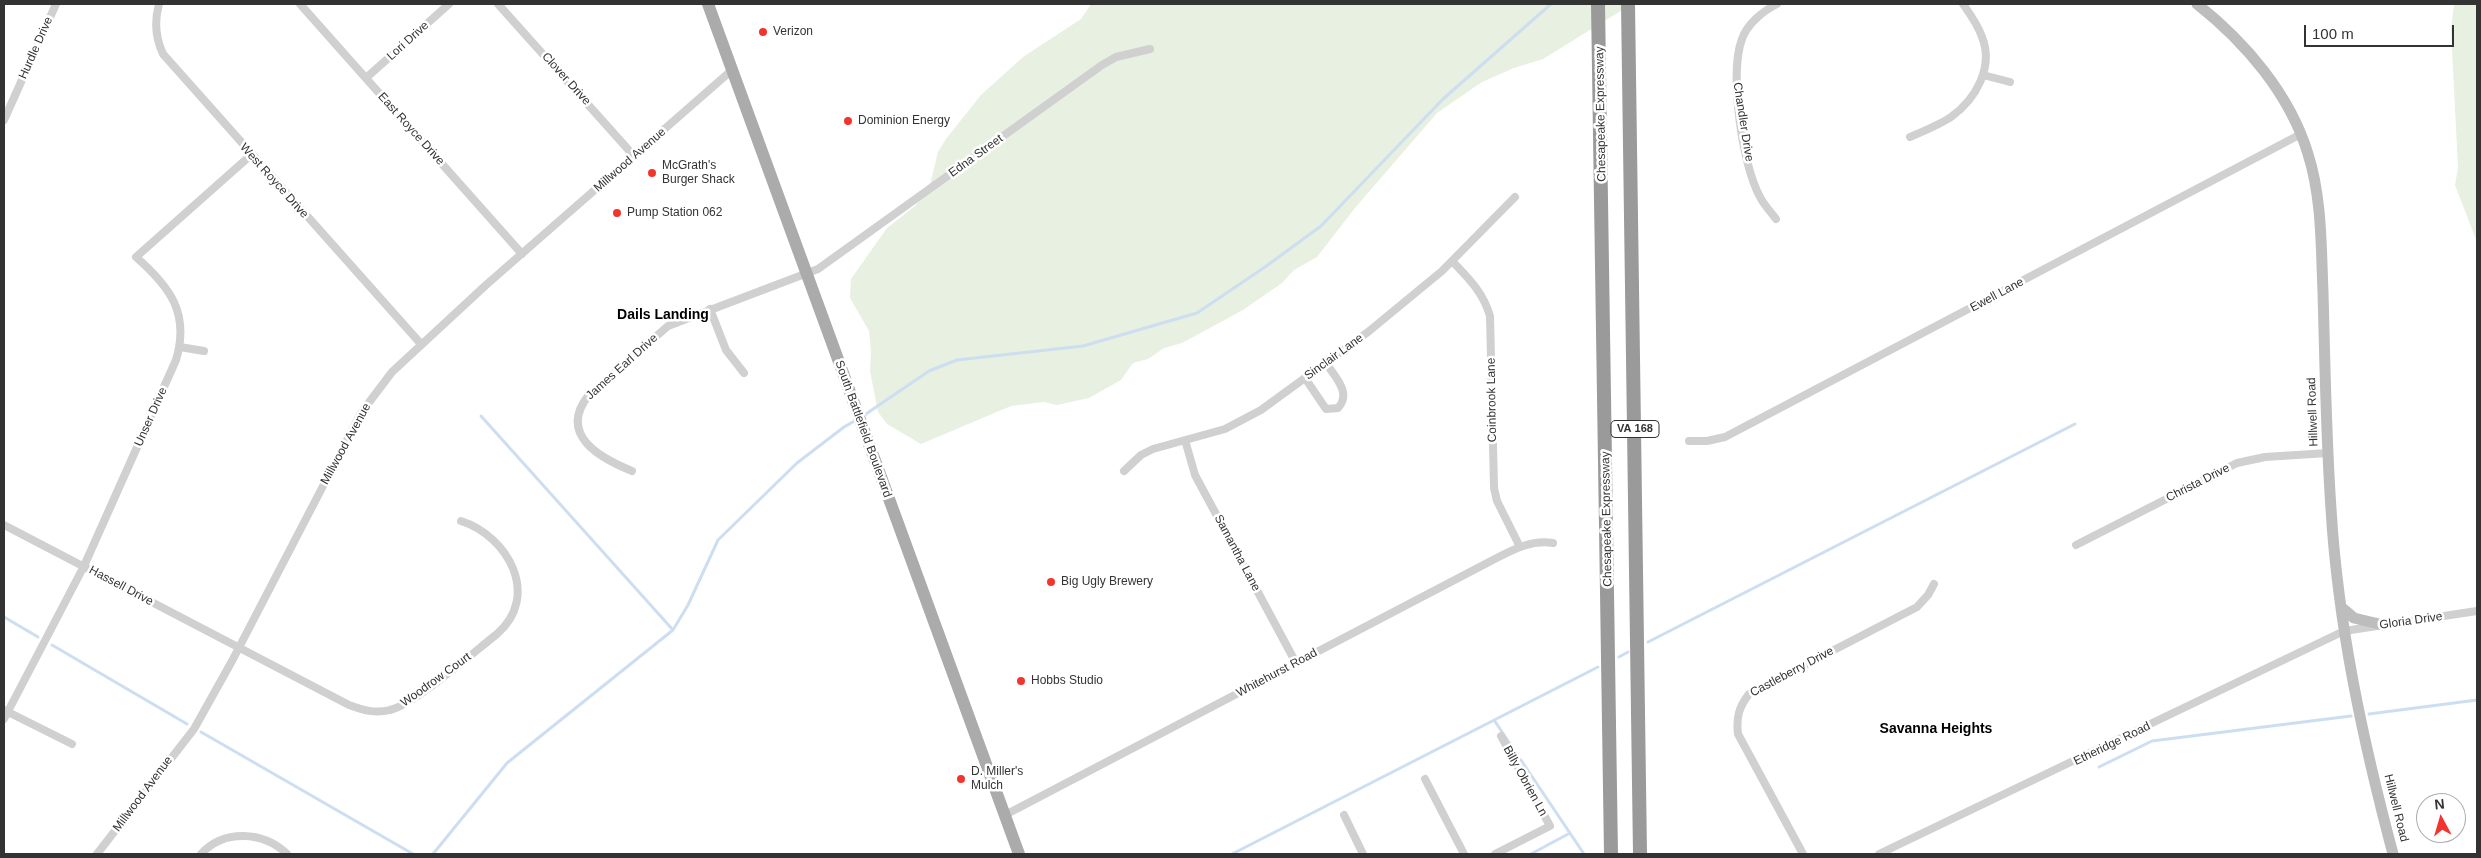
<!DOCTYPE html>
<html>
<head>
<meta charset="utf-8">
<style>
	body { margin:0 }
	#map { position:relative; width:2481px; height:858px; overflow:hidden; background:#fff; font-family:Helvetica,sans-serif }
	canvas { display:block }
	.frame { position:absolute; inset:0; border:5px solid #333; pointer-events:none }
	.north { position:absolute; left:2416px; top:793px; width:50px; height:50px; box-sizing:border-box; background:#fff; border:1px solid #adadad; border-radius:50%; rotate:354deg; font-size:14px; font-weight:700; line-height:20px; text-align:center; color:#333 }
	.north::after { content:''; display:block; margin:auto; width:18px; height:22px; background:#f1352e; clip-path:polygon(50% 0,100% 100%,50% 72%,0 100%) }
	.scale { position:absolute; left:2304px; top:25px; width:150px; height:22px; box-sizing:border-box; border:2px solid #333; border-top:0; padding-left:6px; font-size:15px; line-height:18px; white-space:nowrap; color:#333; -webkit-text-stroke:4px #fff; paint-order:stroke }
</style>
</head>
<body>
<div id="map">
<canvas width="2481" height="858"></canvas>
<div class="frame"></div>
<div class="north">N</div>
<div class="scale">100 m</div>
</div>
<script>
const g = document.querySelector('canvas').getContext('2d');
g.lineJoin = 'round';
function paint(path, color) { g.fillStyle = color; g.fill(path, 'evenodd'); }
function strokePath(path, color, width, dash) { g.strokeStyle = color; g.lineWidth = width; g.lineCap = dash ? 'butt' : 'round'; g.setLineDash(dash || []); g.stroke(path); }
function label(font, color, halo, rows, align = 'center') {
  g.font = font + ' Helvetica,sans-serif'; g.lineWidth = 5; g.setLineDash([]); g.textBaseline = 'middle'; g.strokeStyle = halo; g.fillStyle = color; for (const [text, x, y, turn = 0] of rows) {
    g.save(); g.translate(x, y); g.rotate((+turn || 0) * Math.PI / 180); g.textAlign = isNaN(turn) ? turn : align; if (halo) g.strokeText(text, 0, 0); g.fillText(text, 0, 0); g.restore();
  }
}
paint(new Path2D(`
	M1091 4H1632L1543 59 1514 68 1482 82 1437 113 1355 208 1317 257 1294 270 1282 283 1243 310 1182 343 1164 348 1148 359 1133 363 1121 380 1089 398 1057 405 1044 402 1011 406 921 444 887 424 878 412 870 371 871 352 869 331 850 298 851 279 887 228 915 206 929 189 938 152 946 139 981 95 1023 57 1081 19Z
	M2454 4H2477V242L2455 185 2458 168 2451 29Z`), '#e7f0e1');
strokePath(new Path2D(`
	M481 416 673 630
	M863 416 929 371 957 360 1083 346 1197 313 1265 267 1321 226 1443 99 1551 4
	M4 617 38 637
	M1648 642 2075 424
	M52 645 187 724
	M1619 657 1628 652
	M2369 714 2477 700
	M1494 720 1584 854
	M201 732 413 854
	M2099 767 2152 741 2351 716
	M433 854 507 763 673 630 688 605 718 540 797 463 844 427 858 419
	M1232 854 1598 667
	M1531 854 1570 833`), '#cddef0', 3);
strokePath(new Path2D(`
	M159 4C154 22 155 37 163 54L421 344
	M300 4 522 254
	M498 4 634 156
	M1983 75 2010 82
	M366 78 449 4
	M4 120 56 4
	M1910 137C1924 131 1939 125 1951 117 1976 99 1994 67 1982 37 1978 25 1970 14 1963 4
	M1776 219C1771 212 1764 205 1760 197 1742 165 1729 73 1742 39 1747 24 1763 11 1777 4
	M1452 261C1469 279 1483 292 1490 316L1494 488 1497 501 1520 547
	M710 309 726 350 744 373
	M180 347 204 351
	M1305 378 1326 409 1338 408C1352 393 1335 377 1326 363
	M1185 440 1195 475 1296 663
	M1689 441H1707L1725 437 2301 134
	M632 471C600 458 558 435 588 396L668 326 818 269 1102 65 1116 57 1150 49
	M1124 471 1141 455 1153 449 1225 429 1261 410 1368 332 1442 271 1515 197
	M4 525 349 705C363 710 375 714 390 710 415 704 474 652 497 634 541 596 508 536 461 521
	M2076 545 2237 463 2265 457 2328 453
	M4 710 72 744
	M4 719 84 566 176 360C190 313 170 287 136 257L251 155
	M1425 779 1464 854
	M1005 815 1489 562C1509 552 1529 539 1553 543
	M1344 815 1363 854
	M97 854 194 729 232 661 361 413 392 372 486 285 732 70
	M201 854C224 829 263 831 287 854
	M1495 854 1550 826 1501 736
	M1803 854 1738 734C1736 717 1739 707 1749 694L1917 607 1928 595 1934 584
	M1879 854 2344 631 2477 611`), '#d0d0d0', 8);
strokePath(new Path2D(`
	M2197 4C2245 42 2290 94 2308 154 2322 198 2321 246 2323 292 2325 364 2326 437 2331 509 2338 626 2363 741 2393 854
	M2341 607 2354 618 2383 625`), '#bdbdbd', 11);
strokePath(new Path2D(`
	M708 4 1019 854`), '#ababab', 12);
strokePath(new Path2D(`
	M1598 4 1611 854
	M1628 4 1640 854`), '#9a9a9a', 14);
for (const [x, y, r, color] of [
	[763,32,5,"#f1352e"],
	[848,121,5,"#f1352e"],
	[652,173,5,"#f1352e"],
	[617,213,5,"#f1352e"],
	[1051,582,5,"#f1352e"],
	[1021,681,5,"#f1352e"],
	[961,779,5,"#f1352e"]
]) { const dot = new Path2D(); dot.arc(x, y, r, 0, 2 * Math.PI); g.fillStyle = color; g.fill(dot); strokePath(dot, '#fff', 2); }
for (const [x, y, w] of [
	[1635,429,48]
]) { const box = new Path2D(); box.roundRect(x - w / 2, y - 8.5, w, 17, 4); g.fillStyle = '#fff'; g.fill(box); strokePath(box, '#333', 1); }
label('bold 11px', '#333', null, [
	["VA 168",1635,429]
]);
label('12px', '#333', '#fff', [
	["Verizon",773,32],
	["Dominion Energy",858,121],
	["McGrath's",662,166],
	["Burger Shack",662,180],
	["Pump Station 062",627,213],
	["Big Ugly Brewery",1061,582],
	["Hobbs Studio",1031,681],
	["D. Miller's",971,772],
	["Mulch",971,786]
], 'left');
label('12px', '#333', '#fff', [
	["Lori Drive",408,41,-42],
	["Hurdle Drive",36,48,-66],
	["Clover Drive",566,79,48],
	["Chesapeake Expressway",1601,114,-91],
	["Chandler Drive",1743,122,81],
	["East Royce Drive",411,129,48],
	["Edna Street",976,156,-36],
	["Millwood Avenue",630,160,-41],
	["West Royce Drive",274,181,48],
	["Ewell Lane",1997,295,-28],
	["Sinclair Lane",1334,357,-36],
	["James Earl Drive",622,367,-42],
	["Coinbrook Lane",1492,400,-91],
	["Hillwell Road",2313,412,-92],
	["Unser Drive",151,417,-66],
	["South Battlefield Boulevard",863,429,70],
	["Millwood Avenue",346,444,-61],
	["Christa Drive",2198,483,-27],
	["Chesapeake Expressway",1607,519,-91],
	["Samantha Lane",1237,553,62],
	["Hassell Drive",121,586,28],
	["Gloria Drive",2411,621,-8],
	["Castleberry Drive",1792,672,-28],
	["Whitehurst Road",1277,673,-28],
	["Woodrow Court",436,680,-36],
	["Etheridge Road",2112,744,-26],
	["Billy Obrien Ln",1525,781,61],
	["Millwood Avenue",143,794,-53],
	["Hillwell Road",2396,808,76]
]);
label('bold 14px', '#000', '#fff', [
	["Dails Landing",663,315],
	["Savanna Heights",1936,729]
]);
</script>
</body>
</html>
